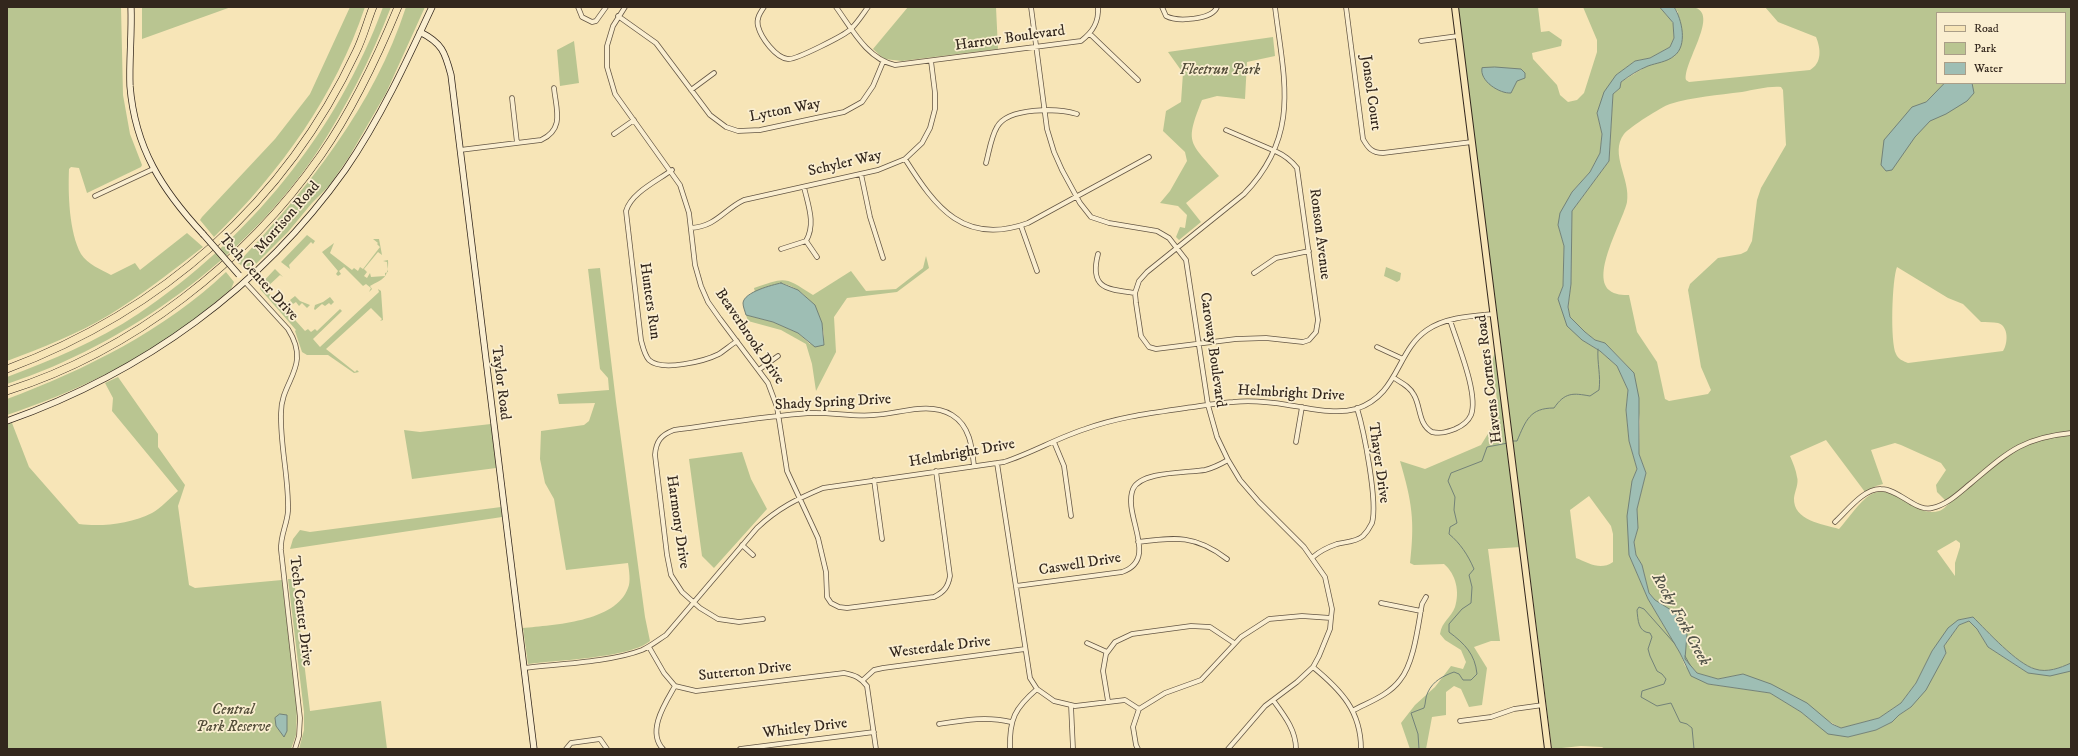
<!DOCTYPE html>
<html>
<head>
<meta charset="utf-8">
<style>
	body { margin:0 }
	#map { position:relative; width:2078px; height:756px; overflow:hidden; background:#f7e5b7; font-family:"IM FELL DW Pica",serif }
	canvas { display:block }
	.frame { position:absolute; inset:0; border:8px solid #33271d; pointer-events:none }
	.legend { position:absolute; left:1936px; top:12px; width:130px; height:72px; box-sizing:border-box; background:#faeed0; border:1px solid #aa9e88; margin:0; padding:5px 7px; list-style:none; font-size:12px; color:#33271d }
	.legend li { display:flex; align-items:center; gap:8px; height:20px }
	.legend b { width:20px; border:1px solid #aa9e88 }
</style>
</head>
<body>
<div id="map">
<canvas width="2078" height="756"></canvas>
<div class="frame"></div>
<ul class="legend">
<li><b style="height:5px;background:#f7e5b7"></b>Road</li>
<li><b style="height:11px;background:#b9c591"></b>Park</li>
<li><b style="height:11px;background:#9ebeb4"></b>Water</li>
</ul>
</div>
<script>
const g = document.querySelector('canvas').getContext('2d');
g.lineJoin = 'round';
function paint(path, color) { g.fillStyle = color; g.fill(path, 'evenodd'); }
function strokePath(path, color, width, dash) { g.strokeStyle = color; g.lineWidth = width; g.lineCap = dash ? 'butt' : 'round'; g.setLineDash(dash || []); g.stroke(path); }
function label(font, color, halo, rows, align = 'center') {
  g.font = font + ' "IM FELL DW Pica",serif'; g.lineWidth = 3.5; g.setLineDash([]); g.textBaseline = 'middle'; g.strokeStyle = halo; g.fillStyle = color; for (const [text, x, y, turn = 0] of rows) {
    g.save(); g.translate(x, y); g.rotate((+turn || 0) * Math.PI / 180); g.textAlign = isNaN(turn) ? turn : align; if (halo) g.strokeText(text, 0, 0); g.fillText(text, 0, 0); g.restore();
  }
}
paint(new Path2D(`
	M7 7H121L123 95 130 134 142 165 141 167 87 193 79 168 71 167 69 169C68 194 69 232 81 254 87 264 102 270 111 275L135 263 140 270 187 233 203 247C172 271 142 295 109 315 77 334 42 348 7 361Z
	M142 7H231L142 39Z
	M350 7H365C335 96 281 171 214 237L200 220 202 217 275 139 310 94Z
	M383 7H391C371 58 347 106 317 152 246 258 128 344 7 384V377C52 360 98 341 138 314 248 240 337 133 383 7Z
	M406 7H425L386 93 349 157 329 186 312 203 288 232 254 266 247 269 238 263C308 188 374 106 406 7Z
	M908 7H996L998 49 902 61 884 59 873 49Z
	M1458 7H1538L1541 32 1549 31 1562 40 1561 46 1532 53 1533 59 1557 85 1560 95 1568 102 1577 100 1584 93 1597 52V40L1583 7H1660L1673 23 1674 38 1670 47 1650 58 1635 61 1616 75 1597 113 1602 134 1600 153 1590 172 1572 192 1558 225 1564 246 1563 286 1558 299 1582 340 1600 351 1617 366 1628 390 1626 410 1629 441 1637 469 1632 481 1629 555 1648 599 1680 653 1685 666 1708 684 1770 693 1801 712 1816 724 1848 737 1876 730 1892 722 1899 715 1911 707 1946 654 1944 646 1959 625 1969 621 1977 629 1988 647 2028 673 2071 671V749H1605L1602 747 1581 746 1552 749ZM1589 496 1611 526 1613 534V562C1600 571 1589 563 1576 558L1570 510Z
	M1674 7C1681 7 1690 5 1696 8 1718 16 1683 63 1686 80L1689 82 1810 70C1822 63 1821 49 1816 37L1778 22 1765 7H2071V663C2060 668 2047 673 2035 669 2017 664 1987 631 1973 617L1958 620 1932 651 1916 683 1901 703 1879 718 1841 728 1743 674 1718 679 1697 673 1685 659 1687 634 1683 621 1671 610 1655 600 1649 593 1642 565 1636 555 1634 542 1638 528 1637 509 1646 473 1639 454 1640 421 1634 373 1605 343 1595 340 1585 332 1570 317 1568 307 1571 284 1572 211 1609 161 1613 94 1620 88 1621 82 1647 66 1675 56 1678 12ZM1937 13H2065V83H1937ZM1781 87 1783 90 1786 145 1761 188 1757 200 1752 241 1747 251 1741 254 1718 258 1690 284 1688 290 1701 367 1711 390 1708 394 1669 401 1665 399 1657 362 1637 332 1629 295C1623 295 1615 295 1609 290 1591 274 1623 221 1627 202 1631 179 1609 154 1624 134 1630 127 1661 107 1670 104 1693 97 1718 95 1742 92 1754 90 1768 86 1781 87ZM1897 267 1948 298 1963 304 1981 322C1986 322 1993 322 1998 323 2009 326 2008 344 2003 351L1908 363C1903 361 1898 359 1896 354 1890 342 1892 279 1897 267ZM1826 440 1865 492 1876 486 1883 484 1871 450 1895 443 1901 445 1941 463 1946 470 1936 485 1937 492 1949 504C1946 506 1943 510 1939 511 1916 519 1894 481 1870 495 1860 501 1848 519 1839 529 1823 524 1793 521 1794 498 1795 491 1799 483 1797 477 1796 470 1793 463 1790 456ZM1956 540 1960 543V547L1955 563V576L1937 551Z
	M1273 37 1275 56 1247 62 1245 99 1217 96 1202 100C1184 145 1190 141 1219 176L1186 203 1201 222 1179 240 1176 237 1180 227 1185 228 1187 215 1178 206 1160 203 1170 191 1187 161 1185 152 1163 131 1166 111 1181 102 1183 73 1168 52Z
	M574 41 579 83 560 86 557 50Z
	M307 235 315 241 313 244 311 242 289 265 290 269 281 262Z
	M373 239H379L382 255 378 252 364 269 367 272 364 276 367 278 370 273 371 277 385 276V273L388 272 387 262 383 261 388 260C389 278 383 279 370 286L372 289 369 292 371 288 366 284 363 286 344 267 339 271 341 274 338 276 336 274 338 271 322 252 334 243 330 253 352 270 354 268 358 271 360 267 363 269 380 247 377 244 378 243Z
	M926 256 929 268 897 292 847 298 834 317 836 352 816 391 812 364 806 344 781 330 748 321 746 315 773 322 798 333 810 344 824 345C826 318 809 289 781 283L755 292 754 288C786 277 784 276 813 295L851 271 866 291 896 289 923 268Z
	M1386 267 1401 273 1400 280 1397 282 1384 276Z
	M600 268 616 402 645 617 650 641C630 658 557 660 528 664L523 628C553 625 616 622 628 588 631 582 629 570 628 563L566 570 554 499 545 483 540 459 541 431 584 425 589 421 595 403 559 404 557 394 609 390 608 378 600 369 588 269Z
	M275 269 283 277 280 275 265 289 282 308 289 301 291 304 287 311 305 331 308 329 311 332 315 329 317 331 340 309 342 311 313 339 320 347 379 292 378 289 381 291 383 320 380 321 382 319 371 308 326 349 355 372 357 370 359 372 354 373 328 355H307L302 352 295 331 296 330 260 289V285Z
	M226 272 234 282 231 289C218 300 205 311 191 322 136 363 72 393 7 415V399C85 370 165 330 226 272Z
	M295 296 300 301 310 305 307 308 302 303 299 306 296 302 293 304 290 300Z
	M330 297 334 302 331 305 329 303 325 306 322 304 315 310 314 309 315 305 323 302Z
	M1495 352 1521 547 1488 549 1500 641H1491L1474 647 1487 668 1482 705 1469 707 1461 689 1454 686 1446 692V715L1432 717 1426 749H1410L1401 723 1415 705 1435 687 1451 666 1463 669 1466 662 1461 650 1445 640 1440 634C1442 621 1451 618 1455 607 1460 592 1456 574 1444 564L1414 565 1410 563C1415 521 1412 502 1400 461L1425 469 1481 445 1499 416 1492 361Z
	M118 377 158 434V447L185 485 178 506 189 585 195 588 282 580 297 706 296 735 291 749H7V424L12 423 29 467 79 524C101 527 130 524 152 513 161 508 170 498 178 491L112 411 113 398 105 383Z
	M491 424 496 468 412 479 404 430 420 432Z
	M742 452 751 479 767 509 714 568 702 556 689 459Z
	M501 507 502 517 290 549 293 539 300 530 310 532Z
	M288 579H294L310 711 381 701 387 749H299L304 730V712Z`), '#b9c591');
const water = new Path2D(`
	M1660 7H1674C1682 19 1688 46 1674 56 1667 62 1656 63 1648 66 1638 70 1629 76 1621 82L1620 88 1613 94 1609 161 1572 211 1571 284 1568 307 1570 317 1585 332 1595 340 1605 343 1634 373 1639 398V454L1646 473 1637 509 1638 528 1634 542 1636 555 1642 565 1649 593 1655 600 1671 610 1683 621 1687 634 1685 659 1697 673 1718 679 1743 674 1771 684 1807 703 1832 724 1841 728 1879 718 1901 703 1916 683 1932 651 1948 628 1958 620 1973 617C1987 631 2017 664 2035 669 2047 673 2060 668 2071 663V671L2050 676 2028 673 1988 647 1977 629 1969 621 1959 625 1944 646 1946 653 1926 690 1911 707 1899 715 1892 722 1876 730 1848 737 1828 734 1801 712 1770 693 1708 684 1691 676 1680 653 1648 599 1629 555 1627 516 1632 481 1637 469 1629 441 1626 410 1628 390 1617 366 1600 351 1582 340 1567 326 1558 299 1563 286 1564 246 1558 225 1560 213 1572 192 1590 172 1600 153 1602 134 1597 113 1604 92 1616 75 1635 61 1650 58 1670 47 1674 38 1673 23Z
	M1495 67 1521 69 1525 73V78L1517 81 1511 93C1500 94 1479 81 1482 68Z
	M1945 83H1972L1974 93 1967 101 1946 114 1930 121 1915 137 1892 170 1886 171 1881 165 1884 140 1912 107 1926 102Z
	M781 283 798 290 815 305 822 323 824 345 815 347 798 333 773 322 746 315C745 311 743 307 743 303 744 292 772 285 781 283Z
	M280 714 287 715V731L284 737 276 726 275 718Z`);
paint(water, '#9ebeb4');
strokePath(water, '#738278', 1);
strokePath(new Path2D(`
	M1513 441H1517C1526 420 1530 408 1554 408 1565 392 1573 393 1590 396L1599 390C1601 376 1597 363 1598 349
	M1675 644 1644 609 1639 607 1637 610C1638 620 1638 632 1650 633L1652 637 1648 649 1650 656 1657 671 1662 674 1666 679 1664 684 1642 691 1641 697 1657 706 1671 703 1680 722 1687 724 1692 728 1694 749
	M1685 656 1690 665
	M1419 749 1418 734 1411 713 1424 708C1426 703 1425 697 1428 692 1433 681 1443 676 1454 672L1459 674 1463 680H1471L1477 674C1475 654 1465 644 1449 632V624L1462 609 1471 603 1472 587 1469 575 1474 569C1468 555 1460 543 1449 534L1450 527 1457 523 1454 510 1455 497 1448 481 1451 473 1482 461 1487 447 1508 443`), '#738278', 1);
const street = new Path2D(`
	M578 7 582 17 592 22 596 21 606 7
	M625 7 613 26 607 46V67L615 94 680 185 689 213 695 265 701 286 708 302 720 319 768 383 777 407 787 471 818 538 826 572 827 597 831 603 839 607 847 608 934 597C944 592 948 587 950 576L936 471
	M764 7C760 13 756 19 758 26 761 38 776 58 788 59 796 60 845 35 851 29 858 22 863 14 868 7
	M836 7C852 29 867 59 895 65L1081 41C1093 32 1099 22 1098 7
	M1031 7 1047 129 1054 152 1062 170 1080 203 1091 217 1109 223 1157 231 1169 238 1186 260 1208 405 1217 437 1228 460 1240 480 1259 502 1304 547 1325 577 1332 609 1331 618 1330 629 1319 656 1313 667 1297 682 1265 706 1228 749
	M1162 7 1166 16C1177 22 1212 20 1217 7
	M1346 7 1363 139C1368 148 1372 153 1383 153L1472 142
	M618 16 656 43 710 115 726 127 738 131 760 130 844 112 862 102 873 86 883 62
	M1090 34 1138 80
	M1421 41 1458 36
	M691 90 714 73
	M512 98 517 143
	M1226 130 1275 151C1284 155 1291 160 1297 168L1318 320 1316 332 1309 340 1303 342 1266 338 1236 339 1156 349 1149 347 1141 336 1136 303 1135 293 1139 281 1147 272 1244 194C1301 135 1284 80 1275 7
	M614 134 634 120
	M460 150 541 140C565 129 556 109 554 88
	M905 159C936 208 964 246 1028 223L1149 157
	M986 163C989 152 991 137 997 127 1008 107 1058 108 1077 114
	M672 170C657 181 631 193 626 211L641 340C643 347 644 354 649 360 662 372 705 361 719 354 725 350 731 345 737 341
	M861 174 870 217 883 258
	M804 187C808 205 816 224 806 241L817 257
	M95 196 153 169
	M1021 226 1037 271
	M691 228C717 226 723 210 744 200L878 170 905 159 922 143 930 128 935 109V93L931 61
	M781 249 806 241
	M1098 254C1089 289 1107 289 1135 293
	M1254 273 1276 258 1309 251
	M245 282 288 329C312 367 281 380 281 413 280 446 289 478 288 511 287 525 280 536 281 550L300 718 299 736 295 749
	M1377 347 1403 359
	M760 369 778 356
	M1394 378C1402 383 1410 387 1414 395 1421 407 1418 424 1432 432 1441 434 1447 432 1455 429 1462 426 1468 422 1471 415 1479 394 1457 343 1450 320
	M1054 442 1064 466 1071 516
	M1296 442 1302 407
	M997 463 1030 678 1037 689 1054 701 1075 706 1125 700 1139 709
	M874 480 882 539
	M1835 522C1847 511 1864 488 1881 489 1892 489 1903 498 1912 503 1917 506 1925 510 1932 508 1947 505 1959 493 1970 484 2007 453 2021 438 2071 433
	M1138 542C1176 537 1196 535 1227 559
	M742 545 753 555
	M1313 557C1320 551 1328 547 1337 544 1345 542 1356 542 1363 536 1366 533 1370 527 1372 523 1378 502 1364 431 1357 408
	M1016 586 1122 572C1160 559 1122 515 1133 489 1141 471 1187 473 1205 470 1213 468 1221 464 1228 460
	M1381 603 1421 611
	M763 619 739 622 718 619 700 608 682 592 671 575 667 555 655 455C656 441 661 435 674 430 719 424 765 416 810 413 832 412 853 417 874 415 899 414 929 401 952 415 970 426 972 447 974 466
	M1087 643 1107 652
	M649 647 664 673 675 686 696 691 844 673C855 675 861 678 867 686L876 749
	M1313 667C1341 690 1361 711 1361 749
	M524 668C558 664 611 662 642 650 651 646 658 640 666 635L757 528C778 508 797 499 823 488L1004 462C1032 453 1057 438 1085 429 1118 417 1151 413 1186 408 1201 406 1218 403 1233 402 1252 400 1270 402 1288 405 1310 408 1334 415 1356 409 1399 395 1396 351 1427 330 1446 317 1472 316 1494 314
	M863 680 874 670 883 668 1025 649
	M1273 700C1284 715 1296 730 1296 749
	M1108 701 1103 671 1106 654 1115 642 1132 634 1191 626 1210 627 1234 643
	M1071 705 1073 749
	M1354 710C1369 702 1389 695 1400 680 1414 663 1418 626 1422 604L1426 597
	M1460 721 1491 717 1514 709 1543 705
	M939 724C964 720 987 716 1011 722
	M566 749 571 743 600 739 607 749
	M663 749C646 731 666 702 675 686
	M740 749 874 732
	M1010 749C1009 719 1015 708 1037 689
	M1138 749 1136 745 1133 727 1139 709 1165 693 1201 680 1241 637 1269 619 1302 616 1331 618`);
const secondary = new Path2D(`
	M131 7C132 34 129 60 130 86 135 148 162 190 203 234
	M420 32C442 43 445 52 451 75L534 749
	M7 421C143 373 261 288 345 170 380 119 406 63 432 7`);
const primary = new Path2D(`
	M1455 7 1548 749`);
const highway = new Path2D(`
	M7 369C162 311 285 203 356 52 363 38 367 22 373 7
	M7 391C133 351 246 262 321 155 353 109 377 58 398 7`);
strokePath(street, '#645644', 5.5);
strokePath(secondary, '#33271d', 7);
strokePath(primary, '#33271d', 8);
strokePath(highway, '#33271d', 8);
strokePath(street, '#faeed0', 4);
strokePath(secondary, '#faeed0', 5.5);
strokePath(primary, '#f7e5b7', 6);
strokePath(highway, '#f7e5b7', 7);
const secondaryBridge = new Path2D(`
	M203 234 239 275`);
strokePath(secondaryBridge, '#33271d', 7, []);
strokePath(secondaryBridge, '#faeed0', 5.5);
label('15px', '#33271d', '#faeed0', [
	["Harrow Boulevard",1010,39,-8],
	["Jonsol Court",1370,93,82],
	["Lytton Way",785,111,-11],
	["Schyler Way",845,164,-13],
	["Morrison Road",288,218,-49],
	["Ronson Avenue",1319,234,83],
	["Tech Center Drive",258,278,48],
	["Hunters Run",649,301,82],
	["Beaverbrook Drive",749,337,56],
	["Caroway Boulevard",1212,350,82],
	["Havens Corners Road",1490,379,-97],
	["Taylor Road",500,383,83],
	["Helmbright Drive",1291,394,3],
	["Shady Spring Drive",833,403,-3],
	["Helmbright Drive",962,454,-10],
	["Thayer Drive",1378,463,82],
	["Harmony Drive",677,522,82],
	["Caswell Drive",1080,565,-9],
	["Tech Center Drive",300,611,83],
	["Westerdale Drive",940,648,-7],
	["Sutterton Drive",745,672,-6],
	["Whitley Drive",805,729,-7]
]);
label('italic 15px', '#544e3a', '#faeed0', [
	["Fleetrun Park",1220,71],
	["Central",233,711],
	["Park Reserve",233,728]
]);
label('italic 16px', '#53544a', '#faeed0', [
	["Rocky Fork Creek",1680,620,61]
]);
</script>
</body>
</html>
